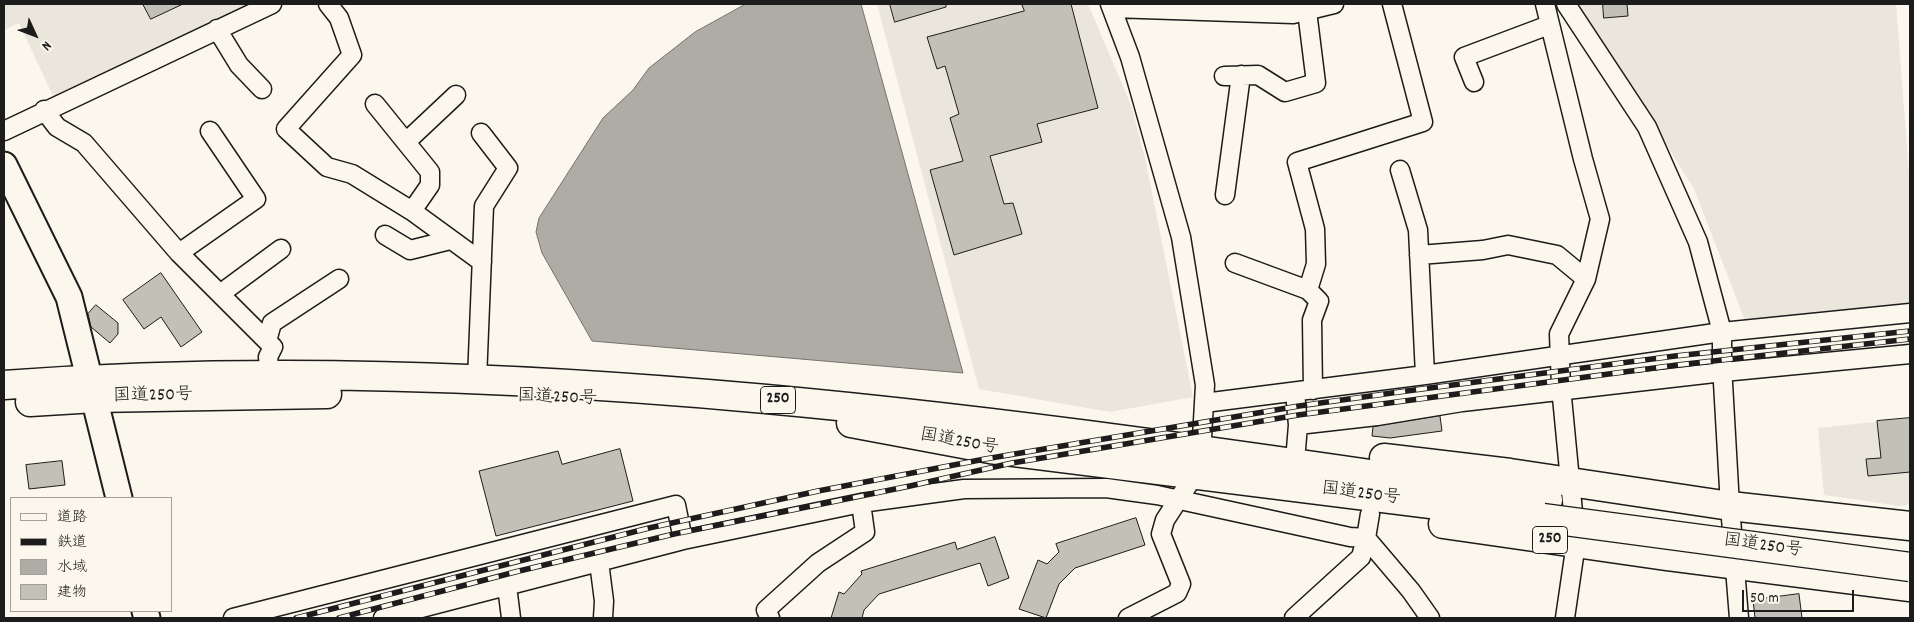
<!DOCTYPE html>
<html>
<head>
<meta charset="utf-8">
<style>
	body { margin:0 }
	#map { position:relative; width:1914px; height:622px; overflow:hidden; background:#fbf7ec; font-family:Dekko,"Klee One",sans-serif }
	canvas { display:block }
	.frame { position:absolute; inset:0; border:5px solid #1c1c1c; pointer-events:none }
	.legend { position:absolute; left:10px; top:497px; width:162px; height:115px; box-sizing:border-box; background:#fbf7ec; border:1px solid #a29f99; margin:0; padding:6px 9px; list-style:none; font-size:15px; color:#1c1c1c }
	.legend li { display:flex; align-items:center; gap:10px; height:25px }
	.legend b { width:25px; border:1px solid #a29f99 }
	.north { position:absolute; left:10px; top:10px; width:50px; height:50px; -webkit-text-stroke:4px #fbf7ec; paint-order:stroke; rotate:133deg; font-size:14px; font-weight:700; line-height:20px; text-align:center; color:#1c1c1c }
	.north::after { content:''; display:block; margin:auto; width:18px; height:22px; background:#1c1c1c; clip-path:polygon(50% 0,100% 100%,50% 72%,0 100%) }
	.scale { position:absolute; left:1742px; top:590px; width:112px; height:22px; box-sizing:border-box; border:2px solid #1c1c1c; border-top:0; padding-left:6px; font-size:15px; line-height:18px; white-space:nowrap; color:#1c1c1c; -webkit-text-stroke:4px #fbf7ec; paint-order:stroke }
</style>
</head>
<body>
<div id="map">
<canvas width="1914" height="622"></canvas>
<div class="frame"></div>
<ul class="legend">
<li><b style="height:6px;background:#fbf7ec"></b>道路</li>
<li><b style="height:6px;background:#1c1c1c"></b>鉄道</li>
<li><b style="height:14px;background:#afaca5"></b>水域</li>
<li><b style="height:14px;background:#c3c0b8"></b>建物</li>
</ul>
<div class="north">N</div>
<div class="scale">50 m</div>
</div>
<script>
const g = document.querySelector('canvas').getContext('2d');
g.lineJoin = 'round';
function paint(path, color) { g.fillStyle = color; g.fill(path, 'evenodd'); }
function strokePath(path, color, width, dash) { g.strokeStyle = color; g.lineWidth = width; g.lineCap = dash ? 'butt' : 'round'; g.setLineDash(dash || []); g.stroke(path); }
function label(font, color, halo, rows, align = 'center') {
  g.font = font + ' Dekko,"Klee One",sans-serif'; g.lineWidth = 4; g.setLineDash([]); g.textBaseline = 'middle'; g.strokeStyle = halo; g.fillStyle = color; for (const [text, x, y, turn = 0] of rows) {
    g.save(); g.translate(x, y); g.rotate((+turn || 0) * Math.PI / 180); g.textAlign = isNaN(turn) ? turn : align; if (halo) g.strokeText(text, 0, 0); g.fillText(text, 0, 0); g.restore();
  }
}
paint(new Path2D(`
	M4 4H251L53 96 19 23 4 30Z
	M877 4H1088L1131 105 1145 158 1193 397 1110 412 979 389Z
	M1579 4H1896L1910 186V304L1746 323 1694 189Z
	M1910 418V504L1900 506 1824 495 1818 428Z`), '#eae6dc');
const water = new Path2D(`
	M746 4H861L963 373 592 341 542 253 536 232 539 218 603 118 633 90 649 68 695 32Z`);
paint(water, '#afaca5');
strokePath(water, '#74726e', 1);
const building = new Path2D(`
	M143 4H183L151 19Z
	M890 4H946V7L895 22Z
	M1022 4H1071L1098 108 1037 124 1042 142 990 156 1004 204 1013 203 1022 234 954 255 930 170 963 161 950 118 959 114 945 66 937 69 927 37 1024 11Z
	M1603 4H1627L1628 16 1604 18Z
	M161 273 202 332 181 347 161 317 144 329 123 300Z
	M96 305 118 323V334L110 343 91 327 88 314Z
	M1440 416 1442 431 1390 438 1372 436 1373 427Z
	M1910 418V472L1868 476 1866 459 1881 458 1877 421Z
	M620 449 633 501 496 536 479 471 558 451 562 464Z
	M62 461 65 485 29 489 26 465Z
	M1136 518 1145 545 1075 568 1059 584 1046 618 1019 609 1038 560 1047 564 1059 552 1056 544Z
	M995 537 1009 578 988 586 980 563 879 594 864 610 862 618H831L839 592 844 594 862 574 861 571 955 542 957 549Z
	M1799 594 1802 618H1755L1753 600Z`);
paint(building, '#c3c0b8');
strokePath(building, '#1c1c1c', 1);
const street = new Path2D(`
	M328 4 339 18 352 55 286 129 327 167 352 174 412 211 482 262
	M1110 4 1130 57 1181 237 1205 385 1202 438 1195 474 1165 520 1161 534 1181 584 1177 593 1128 618
	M1545 4 1583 159 1600 219 1586 279 1559 334 1561 387 1576 543 1565 618
	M1566 4 1647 127 1698 242 1722 332V365L1730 506 1739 618
	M1112 8 1293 14 1334 4
	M217 29 239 65 262 89
	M1224 76 1258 75 1285 92 1316 83 1307 11
	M1474 82 1464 57 1549 25
	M375 104 430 172V185L412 211
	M44 110 57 127 84 143 179 253 273 347 268 357 270 375
	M4 131 272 4
	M406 142 456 95
	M1400 170 1418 230 1425 375
	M1225 195 1241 75
	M385 235 410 250 450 240
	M179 253 256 199 210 131
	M1419 255 1483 250 1508 245 1557 255 1586 279
	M1235 263 1308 290 1319 301 1312 320 1313 390
	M1308 290 1316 264 1315 229 1297 162 1423 122 1392 4
	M220 294 281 249
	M267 341 272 323 339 279
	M477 380 484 206 508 168 481 133
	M1295 392 1298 425 1296 449
	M1204 403 1425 375 1722 332 1910 313
	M1298 425 1377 416 1462 402 1723 372 1910 354
	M1370 514 1366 538 1411 591 1430 618
	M599 562 604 601 603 618
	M507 586 511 618
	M233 618 676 505 683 540
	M383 618 683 540 861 503 964 489 1106 488 1157 495 1350 537 1366 538 1361 557 1294 618
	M770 618 766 610 818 563 865 532 861 503`);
const secondary = new Path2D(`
	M4 165 69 297 119 498
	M145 611 147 618`);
const highway = new Path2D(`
	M4 385C521 347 1037 425 1548 500
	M30 402 95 398 327 394
	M851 423 990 449 1543 518
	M1384 458 1510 473 1730 506 1910 526
	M1443 524 1666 556 1910 587`);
strokePath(street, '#1c1c1c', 21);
strokePath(secondary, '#1c1c1c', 29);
strokePath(highway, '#1c1c1c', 31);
strokePath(street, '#fbf7ec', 18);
strokePath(secondary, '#fbf7ec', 25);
strokePath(highway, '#fbf7ec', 28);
const rail = new Path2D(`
	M296 618 649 528 818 491 985 459 1299 406 1399 392 1675 356 1910 331
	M339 618 519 571 674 534 910 486 1012 463 1298 415 1677 365 1910 339`);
strokePath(rail, '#1c1c1c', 5.5);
strokePath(rail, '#fbf7ec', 4, [11]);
const highwayBridge = new Path2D(`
	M1543 518 1910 567`);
strokePath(highwayBridge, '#1c1c1c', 31, []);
strokePath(highwayBridge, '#fbf7ec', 28);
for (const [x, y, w] of [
	[778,400,35],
	[1550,540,35]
]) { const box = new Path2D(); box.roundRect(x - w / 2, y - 13.5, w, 27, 4); g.fillStyle = '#fbf7ec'; g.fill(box); strokePath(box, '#1c1c1c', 1); }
label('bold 16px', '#1c1c1c', null, [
	["250",778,400],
	["250",1550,540]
]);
label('18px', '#1c1c1c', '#fbf7ec', [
	["国道250号",153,397,-1],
	["国道250号",557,399,2],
	["国道250号",959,443,10],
	["国道250号",1361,495,7],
	["国道250号",1763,547,8]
]);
</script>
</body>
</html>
